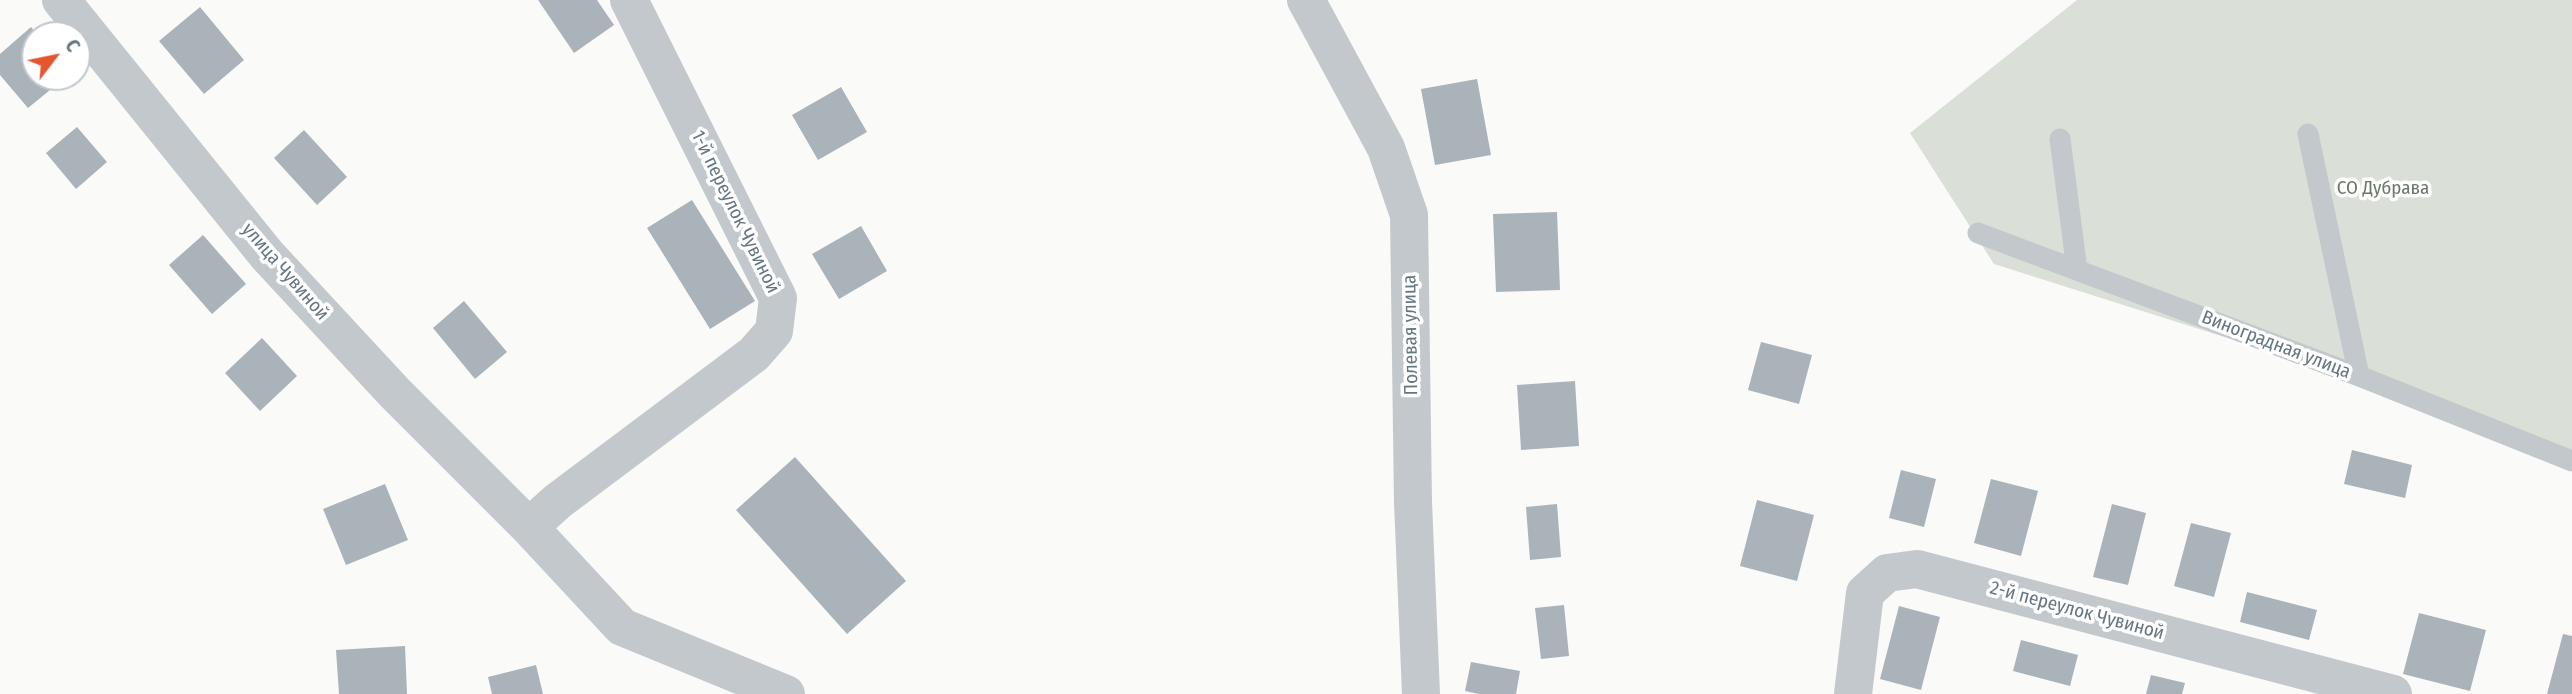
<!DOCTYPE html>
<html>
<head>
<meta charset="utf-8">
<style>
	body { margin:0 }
	#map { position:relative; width:2572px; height:694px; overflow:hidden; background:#fafaf8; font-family:"Fira Sans Condensed",sans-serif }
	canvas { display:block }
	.north { position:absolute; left:21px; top:21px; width:70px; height:70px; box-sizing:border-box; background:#fff; border:2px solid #c1c8cd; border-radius:50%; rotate:58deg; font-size:19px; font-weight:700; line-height:28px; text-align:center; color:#657683 }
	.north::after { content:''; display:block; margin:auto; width:24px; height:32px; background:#e4572e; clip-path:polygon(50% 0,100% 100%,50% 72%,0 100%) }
</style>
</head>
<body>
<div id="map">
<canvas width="2572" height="694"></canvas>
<div class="north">С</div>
</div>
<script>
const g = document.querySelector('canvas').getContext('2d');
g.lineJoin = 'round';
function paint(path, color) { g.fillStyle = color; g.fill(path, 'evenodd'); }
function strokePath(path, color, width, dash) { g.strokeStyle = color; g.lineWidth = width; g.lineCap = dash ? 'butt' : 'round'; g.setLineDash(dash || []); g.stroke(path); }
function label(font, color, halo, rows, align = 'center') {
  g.font = font + ' "Fira Sans Condensed",sans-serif'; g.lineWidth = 7; g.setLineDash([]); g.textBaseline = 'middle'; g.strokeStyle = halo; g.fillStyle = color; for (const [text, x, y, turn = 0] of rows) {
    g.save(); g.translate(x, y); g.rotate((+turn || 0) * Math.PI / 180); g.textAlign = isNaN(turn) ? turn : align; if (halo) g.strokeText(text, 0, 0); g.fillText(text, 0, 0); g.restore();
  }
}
paint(new Path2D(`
	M2077 0H2572V464L2338 373 1994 264 1910 133Z`), '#dadfd7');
paint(new Path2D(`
	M538 0H597L614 25 574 53Z
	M200 7 244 60 204 94 159 41Z
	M31 27 38 35H35V77H66L28 108 0 75V54Z
	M1477 79 1491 155 1435 165 1421 89Z
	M841 87 867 132 818 160 792 115Z
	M77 127 107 162 76 189 46 153Z
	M304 130 347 177 317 205 274 158Z
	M692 200 755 301 710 329 647 228Z
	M1557 212 1560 290 1496 292 1493 214Z
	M861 226 887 271 839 299 812 254Z
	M203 235 246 284 212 314 169 265Z
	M464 301 507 352 475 379 433 328Z
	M262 338 297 376 260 411 225 373Z
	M1761 342 1812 355 1799 404 1748 390Z
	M1575 381 1579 446 1521 450 1517 385Z
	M2352 450 2412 465 2405 498 2344 484Z
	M795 457 906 581 847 634 736 510Z
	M1901 470 1936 479 1924 527 1889 518Z
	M1991 479 2038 491 2021 556 1974 543Z
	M385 484 408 540 346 565 323 509Z
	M1757 500 1814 515 1797 581 1740 566Z
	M1557 504 1561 557 1530 560 1526 507Z
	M2112 504 2146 513 2128 585 2093 577Z
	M2191 523 2231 533 2214 597 2174 586Z
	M2247 592 2317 610 2309 640 2240 622Z
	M1564 605 1569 656 1541 659 1535 608Z
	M1899 606 1940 617 1921 690 1880 679Z
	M2419 613 2486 630 2470 691 2403 674Z
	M2563 634 2572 636V694H2547Z
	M2021 640 2078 655 2070 686 2013 671Z
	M405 646 407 694H339L336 650Z
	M1471 662 1520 671 1516 694H1479L1465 691Z
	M536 665 543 694H492L488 677Z
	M2151 675 2185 683 2182 694H2146Z`), '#aab3b9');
strokePath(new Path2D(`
	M2308 134 2359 376
	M2060 139 2077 270
	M1978 233 2359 376 2572 461`), '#c3c8cc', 21);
strokePath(new Path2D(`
	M61 0 267 255 394 392 529 527
	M629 0 778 298 774 331 754 354 558 501 529 527 622 627 786 694
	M1853 694 1865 593 1887 573 1917 569 2393 694`), '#c3c8cc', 38);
strokePath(new Path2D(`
	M1306 0 1386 148 1409 215 1413 502 1421 694`), '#c3c8cc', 38);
label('19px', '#687a64', '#fff', [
	["СО Дубрава",2383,189]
]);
label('19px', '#657683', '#fff', [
	["1-й переулок Чувиной",735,212,64],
	["улица Чувиной",285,272,49],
	["Полевая улица",1411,335,-91],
	["Виноградная улица",2276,345,21],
	["2-й переулок Чувиной",2077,611,15]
]);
</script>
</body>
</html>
